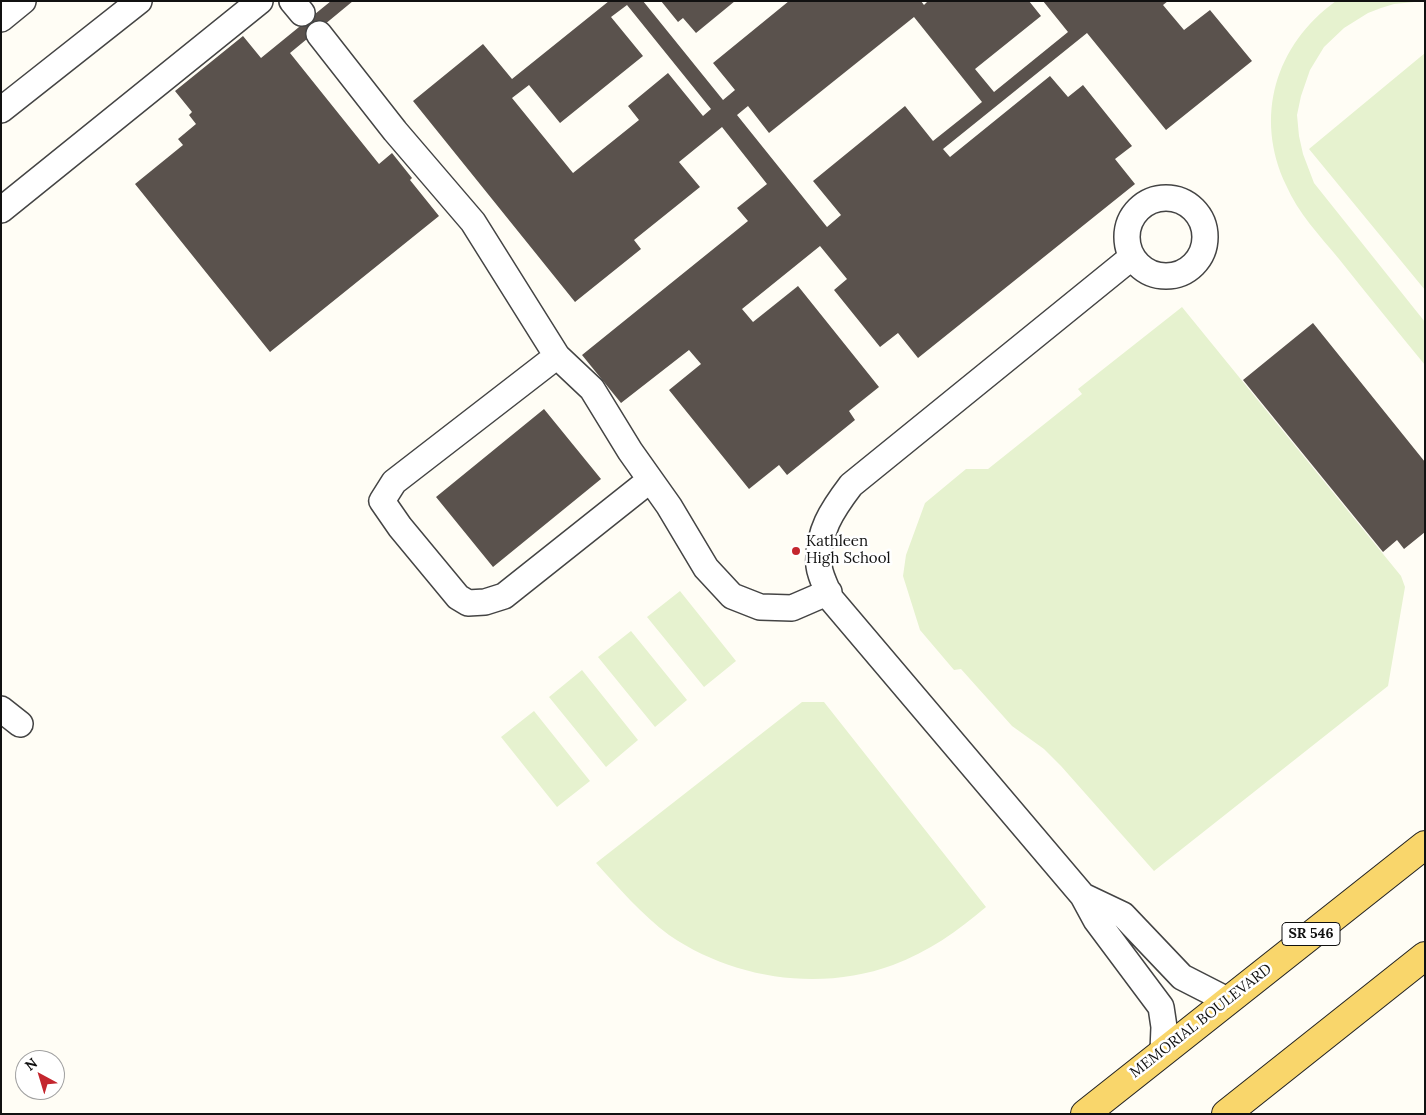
<!DOCTYPE html>
<html>
<head>
<meta charset="utf-8">
<style>
	body { margin:0 }
	#map { position:relative; width:1426px; height:1115px; overflow:hidden; background:#fffdf5; font-family:Lora,serif }
	canvas { display:block }
	.frame { position:absolute; inset:0; border:2px solid #111; pointer-events:none }
	.north { position:absolute; left:15px; top:1050px; width:50px; height:50px; box-sizing:border-box; background:#fff; border:1px solid #a0a0a0; border-radius:50%; rotate:321deg; font-size:14px; font-weight:700; line-height:20px; text-align:center; color:#111 }
	.north::after { content:''; display:block; margin:auto; width:18px; height:22px; background:#c4262e; clip-path:polygon(50% 0,100% 100%,50% 72%,0 100%) }
</style>
</head>
<body>
<div id="map">
<canvas width="1426" height="1115"></canvas>
<div class="frame"></div>
<div class="north">N</div>
</div>
<script>
const g = document.querySelector('canvas').getContext('2d');
g.lineJoin = 'round';
function paint(path, color) { g.fillStyle = color; g.fill(path, 'evenodd'); }
function strokePath(path, color, width, dash) { g.strokeStyle = color; g.lineWidth = width; g.lineCap = dash ? 'butt' : 'round'; g.setLineDash(dash || []); g.stroke(path); }
function label(font, color, halo, rows, align = 'center') {
  g.font = font + ' Lora,serif'; g.lineWidth = 5; g.setLineDash([]); g.textBaseline = 'middle'; g.strokeStyle = halo; g.fillStyle = color; for (const [text, x, y, turn = 0] of rows) {
    g.save(); g.translate(x, y); g.rotate((+turn || 0) * Math.PI / 180); g.textAlign = isNaN(turn) ? turn : align; if (halo) g.strokeText(text, 0, 0); g.fillText(text, 0, 0); g.restore();
  }
}
paint(new Path2D(`
	M1336 1H1425L1394 4 1381 8 1368 13 1344 28 1324 47 1310 70 1301 96 1297 115 1299 136 1303 154 1314 183 1425 322V365C1396 330 1367 294 1339 259 1320 236 1298 213 1286 185 1254 117 1275 45 1336 1Z
	M1425 53V290L1309 149Z
	M1182 307 1401 576 1405 587 1388 686 1154 871 1061 766 1044 749 1012 726 961 669 954 670 920 630 903 576 906 555 925 503 966 469H988L1082 394 1078 389Z
	M680 591 736 661 704 687 647 617Z
	M631 631 687 700 655 727 598 657Z
	M582 670 638 740 606 767 549 697Z
	M802 702H824L986 907C958 931 928 952 893 965 820 992 733 979 669 935 642 915 619 888 596 863Z
	M534 711 590 781 557 807 501 737Z`), '#e6f2cf');
paint(new Path2D(`
	M331 1H353L290 53 379 164 392 153 412 178 410 180 439 216 270 352 135 184 183 145 178 139 196 124 189 115 192 112 175 91 243 36 261 58Z
	M609 1H643L723 100 735 90 713 63 789 1H921L924 5 928 1H1029L1041 16 975 69 994 92 1068 32 1043 1H1168L1163 5 1184 30 1210 10 1252 61 1166 130 1087 33 943 149 950 157 1050 76 1068 97 1083 85 1132 146 1115 159 1135 184 918 358 898 333 880 347 834 290 847 279 820 246 742 309 753 322 798 286 879 387 849 411 855 420 787 475 779 465 749 489 669 390 701 364 689 350 621 403 582 355 748 221 737 208 767 184 722 127 679 162 700 187 634 240 641 249 575 302 413 101 483 44 512 79ZM627 5 711 109 703 116 668 73 628 106 639 120 573 173 512 98 529 85 560 123 643 56 611 17ZM914 17 982 102 933 141 905 106 813 181 841 215 827 227 737 115 748 106 769 133Z
	M661 1H735L696 33 683 18 678 22Z
	M1313 323 1425 462V532L1404 549 1397 540 1383 552 1243 380Z
	M544 409 601 479 493 567 436 497Z`), '#5a524d');
const minor = new Path2D(`
	M292 1 302 13
	M1 19 23 1
	M319 34 395 131 473 222 557 356 592 389 630 451 669 506 706 568 732 596 760 607 792 608 829 592
	M1 110 139 1
	M1127 237a39 39 0 1 1 78 0a39 39 0 1 1-78 0Z
	M1 210 260 1
	M1132 257 851 485C832 510 817 532 819 566 820 576 827 589 831 599L1083 896 1096 920 1161 1007 1164 1027 1163 1051
	M557 356 394 482 382 501 400 527 458 597 468 603 485 602 504 596 650 480
	M1 709 20 724
	M1083 896 1123 915 1182 977 1227 1000`);
const major = new Path2D(`
	M1085 1114 1425 845
	M1226 1114 1425 956`);
strokePath(minor, '#444', 28);
strokePath(major, '#222', 30);
strokePath(minor, '#fff', 25);
strokePath(major, '#f9d66b', 28);
for (const [x, y, r, color] of [
	[796,551,5,"#c4262e"]
]) { const dot = new Path2D(); dot.arc(x, y, r, 0, 2 * Math.PI); g.fillStyle = color; g.fill(dot); strokePath(dot, '#fff', 2); }
for (const [x, y, w] of [
	[1311,934,58]
]) { const box = new Path2D(); box.roundRect(x - w / 2, y - 11.5, w, 23, 4); g.fillStyle = '#fff'; g.fill(box); strokePath(box, '#111', 1); }
label('bold 14px', '#111', null, [
	["SR 546",1311,934]
]);
label('15px', '#111', '#fff', [
	["Kathleen",806,542],
	["High School",806,559]
], 'left');
label('15px', '#111', '#fff', [
	["MEMORIAL BOULEVARD",1201,1021,-38]
]);
</script>
</body>
</html>
